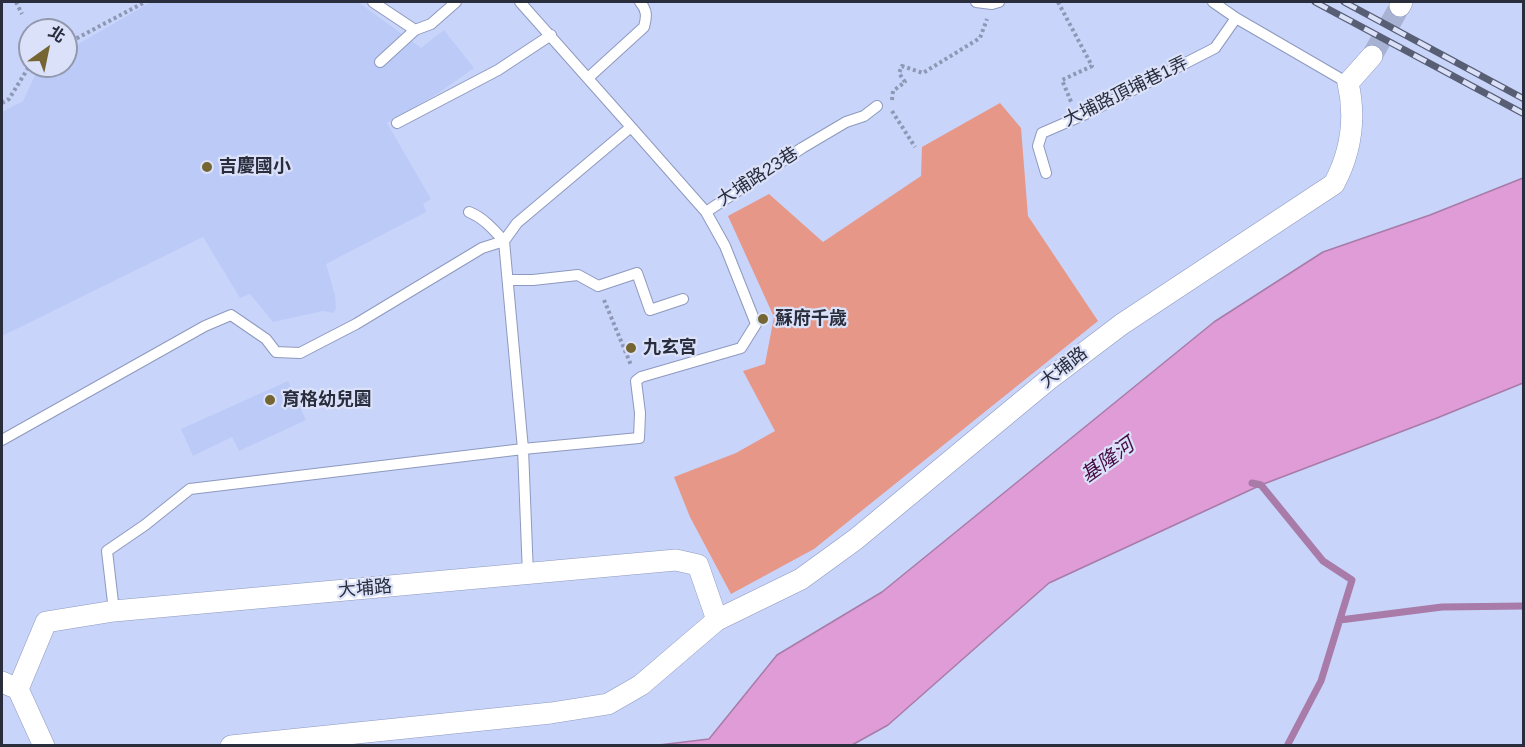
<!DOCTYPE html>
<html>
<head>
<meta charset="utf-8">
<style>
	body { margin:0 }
	#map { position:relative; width:1525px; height:747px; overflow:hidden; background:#c8d4fa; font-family:Helvetica,"Noto Sans TC",sans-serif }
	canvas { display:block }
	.frame { position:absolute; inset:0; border:3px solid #292d3c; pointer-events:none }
	.north { position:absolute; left:18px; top:18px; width:60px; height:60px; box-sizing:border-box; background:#dae1f9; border:2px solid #9399ad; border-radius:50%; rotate:33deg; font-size:16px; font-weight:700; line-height:24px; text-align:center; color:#292d3c }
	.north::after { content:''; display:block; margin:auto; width:21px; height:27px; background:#756533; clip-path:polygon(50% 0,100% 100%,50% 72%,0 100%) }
</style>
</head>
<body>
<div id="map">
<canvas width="1525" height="747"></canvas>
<div class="frame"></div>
<div class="north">北</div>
</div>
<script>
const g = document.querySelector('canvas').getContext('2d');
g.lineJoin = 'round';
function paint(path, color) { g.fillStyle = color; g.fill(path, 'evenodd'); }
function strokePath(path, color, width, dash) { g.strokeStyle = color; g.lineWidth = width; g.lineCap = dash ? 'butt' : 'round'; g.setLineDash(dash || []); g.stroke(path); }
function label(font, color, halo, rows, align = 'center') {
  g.font = font + ' Helvetica,"Noto Sans TC",sans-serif'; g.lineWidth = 4.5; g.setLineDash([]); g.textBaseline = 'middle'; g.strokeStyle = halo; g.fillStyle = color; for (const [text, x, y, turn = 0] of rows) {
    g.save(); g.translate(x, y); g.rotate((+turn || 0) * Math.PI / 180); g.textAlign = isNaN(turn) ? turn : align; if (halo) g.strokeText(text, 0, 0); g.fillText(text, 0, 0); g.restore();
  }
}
paint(new Path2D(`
	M151 2H358L421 48 444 30 474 68 437 94 387 123 431 199 423 204 426 212 326 264 335 295 336 309 333 313 323 311 273 322 250 294 240 298 203 237 2 336V112L23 101 39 67 66 66V51Z
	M288 381 306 420 239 451 232 437 193 456 181 429Z`), '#bccaf7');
paint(new Path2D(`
	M1000 103 1021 128 1028 216 1098 321 814 549 731 594 690 517 674 477 736 453 775 431 743 371 765 364 774 317 728 216 769 194 823 242 921 176 922 147Z`), '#e79787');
const water = new Path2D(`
	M1523 178V383L1437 418 1261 485 1049 583 888 725 852 745H659L709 739 777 655 882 592 1214 322 1323 252 1430 215Z`);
paint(water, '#df9cd6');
strokePath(water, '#a87ba8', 1.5);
strokePath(new Path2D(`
	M1252 483 1261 485 1323 561 1352 580 1321 681 1287 746
	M1340 620 1442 607 1524 606`), '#a87ba8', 7);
strokePath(new Path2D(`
	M1372 56 1400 6`), '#a8b3d4', 21, [21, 10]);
const service = new Path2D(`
	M373 2 415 30 431 24 456 2
	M976 2 992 4 999 2
	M1213 2 1236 18 1348 83
	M380 62 415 30
	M588 78 644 27C647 16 647 10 640 2
	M397 123 498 70 551 35
	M631 127 706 212 802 148 846 122 864 116 877 106
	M1046 173 1038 146 1042 133 1088 113 1215 48 1236 18
	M469 212C484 218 494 230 504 241L523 449 528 575
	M509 280H533L578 275 598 286 637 273 650 310 683 299
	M2 440 205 326 231 315 266 339 276 352 300 353 356 324 482 248 504 241 517 223 631 127 520 2
	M114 611 107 551 145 525 190 489 523 449 639 438 640 413 636 381 641 377 741 348 756 324 725 246 706 212`);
const minor = new Path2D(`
	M1400 6 1402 2
	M2 682 18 689 44 746
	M18 689 46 622 114 611 676 560 698 565 717 620
	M231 746 551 713 608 704 641 685 717 620 801 579 856 539 1048 380 1122 324 1334 184C1351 152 1356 118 1348 83L1372 56`);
strokePath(service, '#8e99be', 12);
strokePath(minor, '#8e99be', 22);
strokePath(new Path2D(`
	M16 2 22 14
	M1058 2 1092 66 1062 80 1072 104
	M66 44 145 2
	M892 100 893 91 905 82 899 73 902 66 923 73 980 38 987 19
	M2 103 9 99 30 65
	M892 111 915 147
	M604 300 631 365`), '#8e97b4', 4, [3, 3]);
strokePath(service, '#fff', 10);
strokePath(minor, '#fff', 21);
const rail = new Path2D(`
	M1315 2 1524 114
	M1344 2 1524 99`);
strokePath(rail, '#585f75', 7);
strokePath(rail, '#dae1f9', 4.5, [14]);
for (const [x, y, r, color] of [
	[207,167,6,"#756533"],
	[763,319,6,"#756533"],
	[631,348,6,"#756533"],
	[270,400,6,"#756533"]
]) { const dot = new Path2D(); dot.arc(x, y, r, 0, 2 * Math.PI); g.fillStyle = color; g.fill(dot); strokePath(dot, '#dae1f9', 2); }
label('18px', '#292d3c', '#dae1f9', [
	["大埔路頂埔巷1弄",1126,92,-26],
	["大埔路23巷",758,177,-33],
	["大埔路",1064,368,-38],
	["大埔路",365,589,-5]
]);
label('bold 18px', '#292d3c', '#dae1f9', [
	["吉慶國小",219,167],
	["蘇府千歲",775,319],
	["九玄宮",643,348],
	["育格幼兒園",282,400]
], 'left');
label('italic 20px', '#480d44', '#dae1f9', [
	["基隆河",1108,461,-36]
]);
</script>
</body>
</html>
